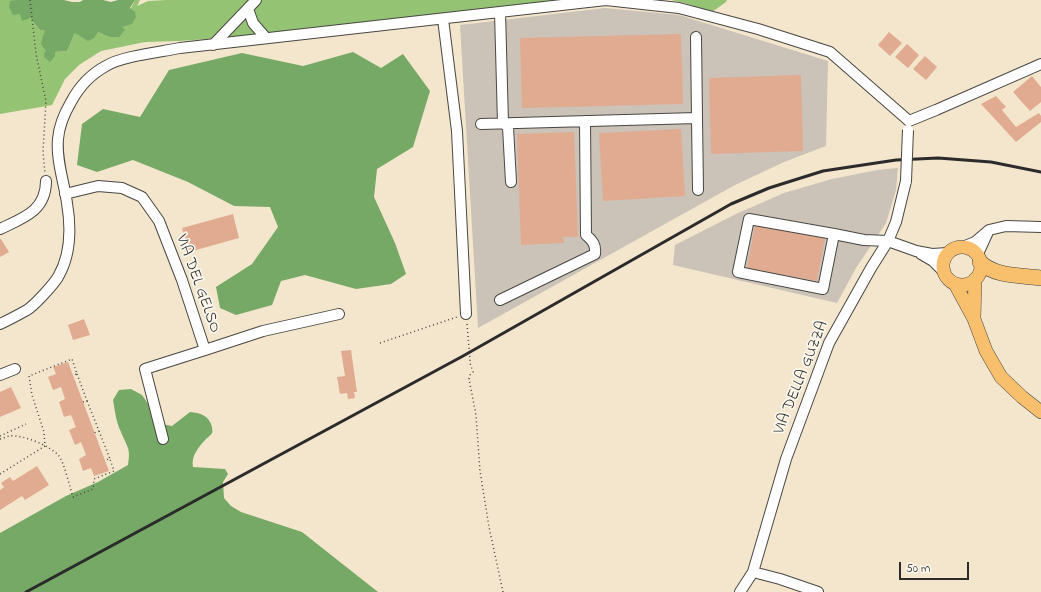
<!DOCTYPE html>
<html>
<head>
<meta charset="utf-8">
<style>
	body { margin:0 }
	#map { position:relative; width:1041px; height:592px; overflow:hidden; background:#f3e6cc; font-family:"Indie Flower",sans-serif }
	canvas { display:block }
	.scale { position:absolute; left:899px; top:562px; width:70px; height:18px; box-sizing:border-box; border:2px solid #2b2b2b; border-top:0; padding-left:5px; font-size:12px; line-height:14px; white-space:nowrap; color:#2b2b2b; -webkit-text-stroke:3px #fbf7ec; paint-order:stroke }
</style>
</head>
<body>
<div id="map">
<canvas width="1041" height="592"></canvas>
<div class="scale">50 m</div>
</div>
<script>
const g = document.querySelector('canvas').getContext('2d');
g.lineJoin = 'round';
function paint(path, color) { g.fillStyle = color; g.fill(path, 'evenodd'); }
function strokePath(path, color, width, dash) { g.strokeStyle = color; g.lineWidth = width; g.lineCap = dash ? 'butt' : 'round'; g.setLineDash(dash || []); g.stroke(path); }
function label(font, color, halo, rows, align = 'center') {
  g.font = font + ' "Indie Flower",sans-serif'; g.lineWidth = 3.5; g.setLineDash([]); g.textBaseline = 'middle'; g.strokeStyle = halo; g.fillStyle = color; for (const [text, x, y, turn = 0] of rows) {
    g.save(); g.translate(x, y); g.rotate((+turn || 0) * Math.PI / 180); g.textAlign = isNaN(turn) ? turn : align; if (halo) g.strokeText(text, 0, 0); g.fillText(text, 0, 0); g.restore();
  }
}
paint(new Path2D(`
	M605 8 679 15 828 61 826 146 784 162 735 185 478 328 460 25Z
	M898 168 896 190 886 223 856 268 837 303 673 265 675 245 736 214 784 193 832 179 877 170Z`), '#cbc2b8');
paint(new Path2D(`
	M0 0H18L21 14 30 18 40 30 46 31 54 52 67 51 75 33 98 32 109 37 122 27 135 0H140L137 6 148 1 167 0H574L275 34 179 41 145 42 101 51 79 65 65 79 52 105 0 114Z
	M671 0H727L726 2 712 12 685 3Z`), '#93c373');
paint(new Path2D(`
	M18 0H64L72 2H80L83 0H103L111 2 118 0H135L130 8 135 12 136 17 132 24 122 27 125 30 119 37H109L98 32 94 38 88 41 75 33 67 51 55 52V56L50 62 44 57V53L46 51 41 44 43 36 45 31 40 30 30 18 22 21 20 14 13 15 9 7 10 1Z
	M353 52 381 68 403 54 430 91 413 147 377 169 374 197 395 243 406 274 391 284 356 289 305 275 281 281 272 305 236 315 220 308 216 287 252 264 278 227 270 207 234 206 188 182 133 160 97 172 77 165 82 124 103 109 140 117 169 70 242 53 303 66Z
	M131 389 142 395 162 424 172 426 190 412C200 413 209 415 212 427 212 430 213 430 212 433 210 436 208 437 205 440 198 448 191 456 193 467L225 469 228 474 223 482 224 498 231 506 241 512 302 532 378 592H0V533L66 496 98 482 128 465C131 448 127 447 121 432 116 422 115 411 113 400L119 390Z`), '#76a965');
paint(new Path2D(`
	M889 32 902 43 890 56 878 45Z
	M681 34 683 104 522 108 520 38Z
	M907 44 919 55 908 68 895 57Z
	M925 56 937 67 926 80 913 69Z
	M801 75 803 151 711 154 709 78Z
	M1032 76 1041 87V102L1030 111 1013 92Z
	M996 96 1006 107 1002 110 1016 127 1039 113 1041 116V122L1016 142 981 104Z
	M681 129 685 196 603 201 599 133Z
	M574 132 578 237H563L564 243 521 245 517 134Z
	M233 214 239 238 189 252 182 228Z
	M755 225 825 238 817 281 747 268Z
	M0 239H1L9 252 0 257Z
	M84 319 90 335 73 340 68 325Z
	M351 350 357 392H354L355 398 348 399 347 393 340 394 337 377 345 376 341 351Z
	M68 362 109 471 94 476 91 468 83 471 79 459 86 455 81 442 75 445 69 430 76 427 71 415 64 417 59 402 65 399 61 387 53 390 48 377 56 374 53 367Z
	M11 387 21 408 0 417V392Z
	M37 466 49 485 25 500 22 496 0 510V490L4 487 1 483 10 477 13 481Z`), '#e1ab91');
const minor = new Path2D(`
	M248 9 253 23 266 38
	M500 12 503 123 508 127 511 182
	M443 19 457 131 466 314
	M213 45 256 0
	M697 118 698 190
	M909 121 936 110 1041 64
	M481 124 697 118 696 37
	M65 194 98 186 122 188 142 197 159 221 182 280 205 350 263 331 339 314
	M0 229C23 218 46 211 46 181
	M834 234 749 219 738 272 823 289 834 234 864 240 888 241 916 251 932 254 948 253
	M960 248 975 242 989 230 1006 226 1041 227
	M921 254 933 261 944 272
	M977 256 988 232
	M500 300 595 254C596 245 593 241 586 235L585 121
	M0 324C9 320 18 315 27 310 35 305 53 285 58 277 71 255 71 227 67 203 64 182 56 160 58 139 59 126 64 114 71 102 79 87 91 74 106 66 122 56 161 52 180 48L606 0 679 8 758 29 830 52 909 121
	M0 375 15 369
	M163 439 145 369 205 350
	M753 572 780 579 818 592
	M740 592 753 572 786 459 829 343 871 268 888 241 896 222 906 181`);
const major = new Path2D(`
	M943 266a19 19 0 1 1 38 0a19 19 0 1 1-38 0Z
	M955 284 974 319 986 351 1001 377 1022 397 1041 412
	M974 319 975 279`);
const highway = new Path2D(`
	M980 262C995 277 1021 275 1041 278`);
strokePath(minor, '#494743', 12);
strokePath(major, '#494743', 14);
strokePath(highway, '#494743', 16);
strokePath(new Path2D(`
	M30 0 36 54 46 101 43 152 45 173
	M467 324 470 359V363L473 372 470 375 469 379 476 415 480 471 489 527 503 592
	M380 343 457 317
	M77 374 87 401 83 402
	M87 401 99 431 94 433
	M99 431 110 459 105 460
	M0 436 26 424
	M0 439C3 438 6 437 9 436 22 434 51 446 59 456 64 462 70 488 73 497L93 489 94 479 114 471 110 459
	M0 474 45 446 44 432 32 395 29 376 72 359 77 374 73 375`), '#494743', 1.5, [1, 3]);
strokePath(minor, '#fff', 10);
strokePath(major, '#f8bf6c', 13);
strokePath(highway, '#f8bf6c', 15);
strokePath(new Path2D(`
	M26 592 463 356 731 204 769 188 823 171 896 160 938 158 991 162 1041 172`), '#2b2b2b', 3);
const minorBridge = new Path2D(`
	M906 181 908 130`);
strokePath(minorBridge, '#494743', 12, []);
strokePath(minorBridge, '#fff', 10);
label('16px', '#2b2b2b', '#fbf7ec', [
	["VIA DEL GELSO",197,284,70],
	["VIA DELLA GUZZA",802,378,-68]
]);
</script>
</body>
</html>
